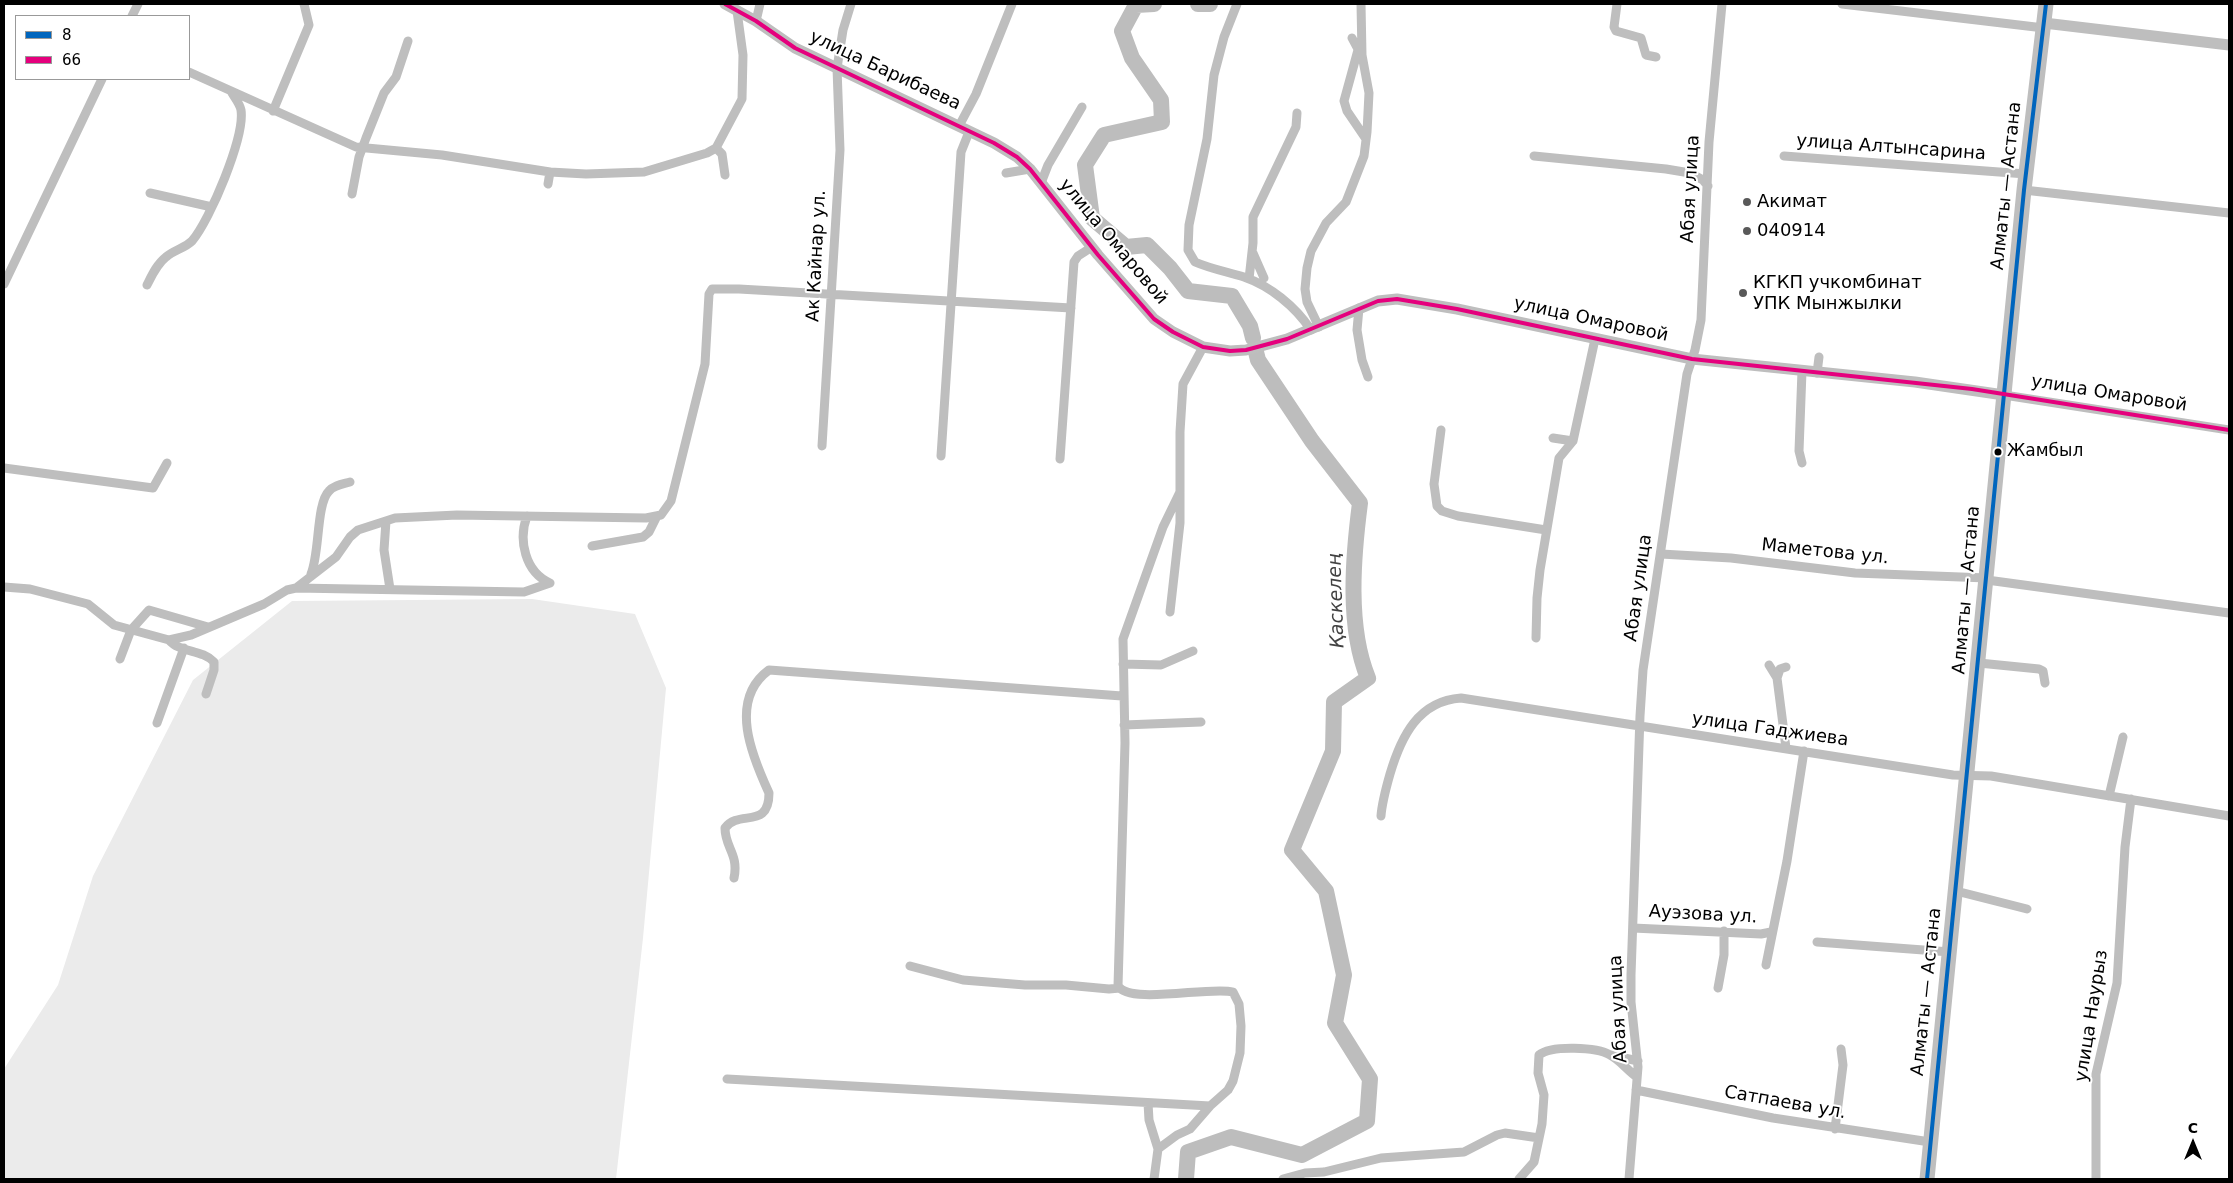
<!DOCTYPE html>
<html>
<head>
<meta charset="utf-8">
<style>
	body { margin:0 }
	#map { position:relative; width:2233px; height:1183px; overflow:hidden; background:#fff; font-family:"DejaVu Sans",sans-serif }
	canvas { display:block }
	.frame { position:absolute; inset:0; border:5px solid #000; pointer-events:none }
	.legend { position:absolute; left:15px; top:15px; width:175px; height:65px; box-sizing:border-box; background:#fff; border:1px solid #999; margin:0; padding:6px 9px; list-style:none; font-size:15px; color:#000 }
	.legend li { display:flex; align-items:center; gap:10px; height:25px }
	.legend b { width:25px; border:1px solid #999 }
	.north { position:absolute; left:2168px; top:1118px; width:50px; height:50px; -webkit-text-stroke:4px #fff; paint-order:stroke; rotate:0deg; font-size:14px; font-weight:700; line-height:20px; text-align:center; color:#000 }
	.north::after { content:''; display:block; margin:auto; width:18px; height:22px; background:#000; clip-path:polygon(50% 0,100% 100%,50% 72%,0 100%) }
</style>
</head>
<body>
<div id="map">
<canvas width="2233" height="1183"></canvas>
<div class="frame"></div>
<ul class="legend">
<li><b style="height:6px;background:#0065bd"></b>8</li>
<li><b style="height:6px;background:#e5007d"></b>66</li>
</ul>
<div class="north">С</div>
</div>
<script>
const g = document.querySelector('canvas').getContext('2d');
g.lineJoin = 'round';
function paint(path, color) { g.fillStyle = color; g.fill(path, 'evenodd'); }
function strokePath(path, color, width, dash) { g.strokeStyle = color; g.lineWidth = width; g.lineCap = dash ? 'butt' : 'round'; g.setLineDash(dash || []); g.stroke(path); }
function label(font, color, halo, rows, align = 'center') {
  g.font = font + ' "DejaVu Sans",sans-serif'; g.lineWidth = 4; g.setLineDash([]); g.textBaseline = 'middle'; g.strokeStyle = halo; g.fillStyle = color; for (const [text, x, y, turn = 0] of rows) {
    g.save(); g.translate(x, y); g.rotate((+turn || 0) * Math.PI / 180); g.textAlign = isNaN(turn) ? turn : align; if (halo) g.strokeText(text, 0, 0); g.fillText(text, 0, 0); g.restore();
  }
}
paint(new Path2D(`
	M532 599 635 614 666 688 643 938 616 1179H4V1069L58 985 93 876 193 680 292 601Z`), '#ebebeb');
strokePath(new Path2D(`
	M1154 4 1136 5 1122 31 1132 58 1161 100 1162 122 1104 135 1085 165 1092 218 1126 247 1147 245 1170 268 1188 291 1232 296 1250 326 1253 338
	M1198 4H1210
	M1186 1179 1188 1152 1231 1137 1302 1155 1367 1121 1370 1079 1335 1023 1344 975 1326 891 1292 850 1333 751 1334 702 1368 678C1347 627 1353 557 1360 503L1312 441 1258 360 1256 352`), '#bdbdbd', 16);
strokePath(new Path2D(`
	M1237 4 1224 37 1214 75 1207 139 1189 225 1188 250 1195 262C1211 269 1228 272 1244 277 1270 286 1295 306 1311 330
	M1617 4 1614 27 1616 31 1641 38 1646 55 1656 57
	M1842 4 2044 28
	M132 16 138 4
	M756 21 760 4
	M1352 38 1360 53
	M1358 50 1344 101 1347 111 1366 139
	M189 72 356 147 442 155 550 172 586 174 644 172 707 153 716 148 742 99 743 55 737 11
	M273 111 309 25 304 4
	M959 126 976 94 1012 4
	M716 148 722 154 725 175
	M1534 156 1666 169 1690 173 1703 180 1708 186
	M1784 156 2026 174
	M1006 173 1030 169
	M1041 183 1048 165 1082 107
	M548 184 550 172
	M2024 190 2229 213
	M150 193 212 207
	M352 194 359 157 366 138 384 93 396 77 408 41
	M1253 253 1264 278
	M1249 279 1253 243V217L1296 127 1297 113
	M4 284 102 79
	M147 285C152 275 157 264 166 257 174 250 185 248 192 241 210 220 245 137 241 110 240 104 235 98 232 93
	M1359 308 1357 330 1362 360 1368 377
	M1319 327 1307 302 1305 289 1307 268 1311 251 1326 223 1346 202 1364 156 1367 132 1369 93 1362 55 1361 4
	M1817 373 1819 357
	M2004 395 2229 430
	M1441 430 1434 484 1437 506 1442 511 1458 516 1546 530
	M1553 438 1573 441
	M822 446 840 150 837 68 843 30 851 4
	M941 456 961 152 969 132
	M1060 459 1074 262 1078 256 1092 247
	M1802 463 1799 451 1802 371
	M4 468 153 488 167 463
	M527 516C518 540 525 572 550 583
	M386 521 384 550 390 589
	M592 546 643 537 649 532 656 518
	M1661 554 1731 558 1855 573 1987 578
	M311 574C320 553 316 504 329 491 334 485 343 484 350 482
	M1987 580 2229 613
	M4 587 30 589 88 604 114 625 169 640 191 635 264 604 287 590 296 588 524 592 550 583
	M296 588 336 557 350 537 358 530 395 518 457 515 646 518 661 515 671 501 705 364 709 294 712 289H739L1071 308
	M1170 612 1180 523V432L1183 384 1203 347
	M1536 638 1537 598 1540 570 1559 458 1573 441 1595 339
	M169 640C180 653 202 649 214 662V670L206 694
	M120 659 131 630 149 610 208 627
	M1979 663 2039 669 2043 671 2045 683
	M1123 664 1161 665 1193 651
	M1769 665 1777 678
	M1786 667 1780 669 1777 678 1786 748
	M157 723 184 648
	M1124 725 1201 722
	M2109 796 2123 737
	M1381 816C1382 802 1386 788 1390 774 1401 737 1418 701 1461 698L1953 775 1991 776 2229 816
	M734 878C739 854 725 848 725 828 739 809 769 830 769 793 752 756 728 700 769 670L1122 696
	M1956 891 2027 909
	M1633 928 1761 934 1771 932
	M1817 942 1950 952
	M1766 965 1787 861 1804 751
	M910 966 963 980 1025 985H1066L1109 989 1120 988
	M1718 988 1724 955V931
	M1611 1055 1638 1061
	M727 1079 1210 1106
	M1636 1090 1773 1118 1930 1142
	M1148 1103 1149 1120 1158 1149 1154 1179
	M1835 1129 1843 1065 1841 1049
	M1158 1149 1177 1135 1190 1129 1210 1106 1228 1090 1233 1081 1240 1053 1241 1026 1239 1004 1233 992C1210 986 1130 1005 1118 986L1125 743 1123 639 1163 527 1180 492
	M1283 1179 1305 1173 1324 1172 1381 1158 1464 1152 1497 1135 1505 1133 1539 1138
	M1519 1179 1534 1162 1542 1124 1544 1095 1538 1073 1539 1055C1551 1045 1597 1047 1610 1055 1620 1060 1628 1071 1637 1077
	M1629 1179 1638 1067 1631 1002V975L1640 716 1643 670 1687 374 1695 350 1701 320 1709 142 1722 4
	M2096 1179V1074L2117 983 2125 847 2131 799`), '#bebebe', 9);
strokePath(new Path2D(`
	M725 4 756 21 795 48 994 143 1017 157 1030 169 1098 255 1154 319 1173 332 1203 347 1230 351 1246 350 1287 339 1378 301 1397 299 1457 309 1692 359 1915 382 2004 395
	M2044 23 2229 45`), '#bebebe', 11);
strokePath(new Path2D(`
	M1927 1179 2024 190 2046 4`), '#bebebe', 15);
strokePath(new Path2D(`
	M1927 1179 2024 190 2046 4`), '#0065bd', 4);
strokePath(new Path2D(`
	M725 4 756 21 795 48 994 143 1017 157 1030 169 1098 255 1154 319 1173 332 1203 347 1230 351 1246 350 1287 339 1378 301 1397 299 1457 309 1692 359 1972 389 2229 430`), '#e5007d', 4);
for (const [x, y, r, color] of [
	[1747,202,5,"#595959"],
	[1747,231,5,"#595959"],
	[1743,293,5,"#595959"],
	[1998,452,4.5,"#000"]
]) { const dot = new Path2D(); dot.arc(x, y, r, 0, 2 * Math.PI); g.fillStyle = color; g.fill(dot); strokePath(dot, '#fff', 2); }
label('17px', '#000', '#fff', [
	["Жамбыл",2007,452]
], 'left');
label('18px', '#000', '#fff', [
	["улица Барибаева",885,71,25],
	["улица Алтынсарина",1891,148,4],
	["Алматы — Астана",2007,186,-84],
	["Абая улица",1691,189,-87],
	["улица Омаровой",1113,242,50],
	["Ак Кайнар ул.",817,256,-87],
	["улица Омаровой",1591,320,12],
	["улица Омаровой",2109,394,9],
	["Маметова ул.",1825,552,6],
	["Абая улица",1639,588,-82],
	["Алматы — Астана",1967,590,-85],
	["улица Гаджиева",1770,730,8],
	["Ауэзова ул.",1703,915,3],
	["Алматы — Астана",1927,992,-84],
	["Абая улица",1619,1009,-93],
	["улица Наурыз",2092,1016,-81],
	["Сатпаева ул.",1785,1103,10]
]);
label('18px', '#000', '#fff', [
	["Акимат",1757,202],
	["040914",1757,231],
	["КГКП учкомбинат",1753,283],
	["УПК Мынжылки",1753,304]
], 'left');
label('italic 19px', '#424242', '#fff', [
	["Қаскелең",1337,601,-92]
]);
</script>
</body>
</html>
